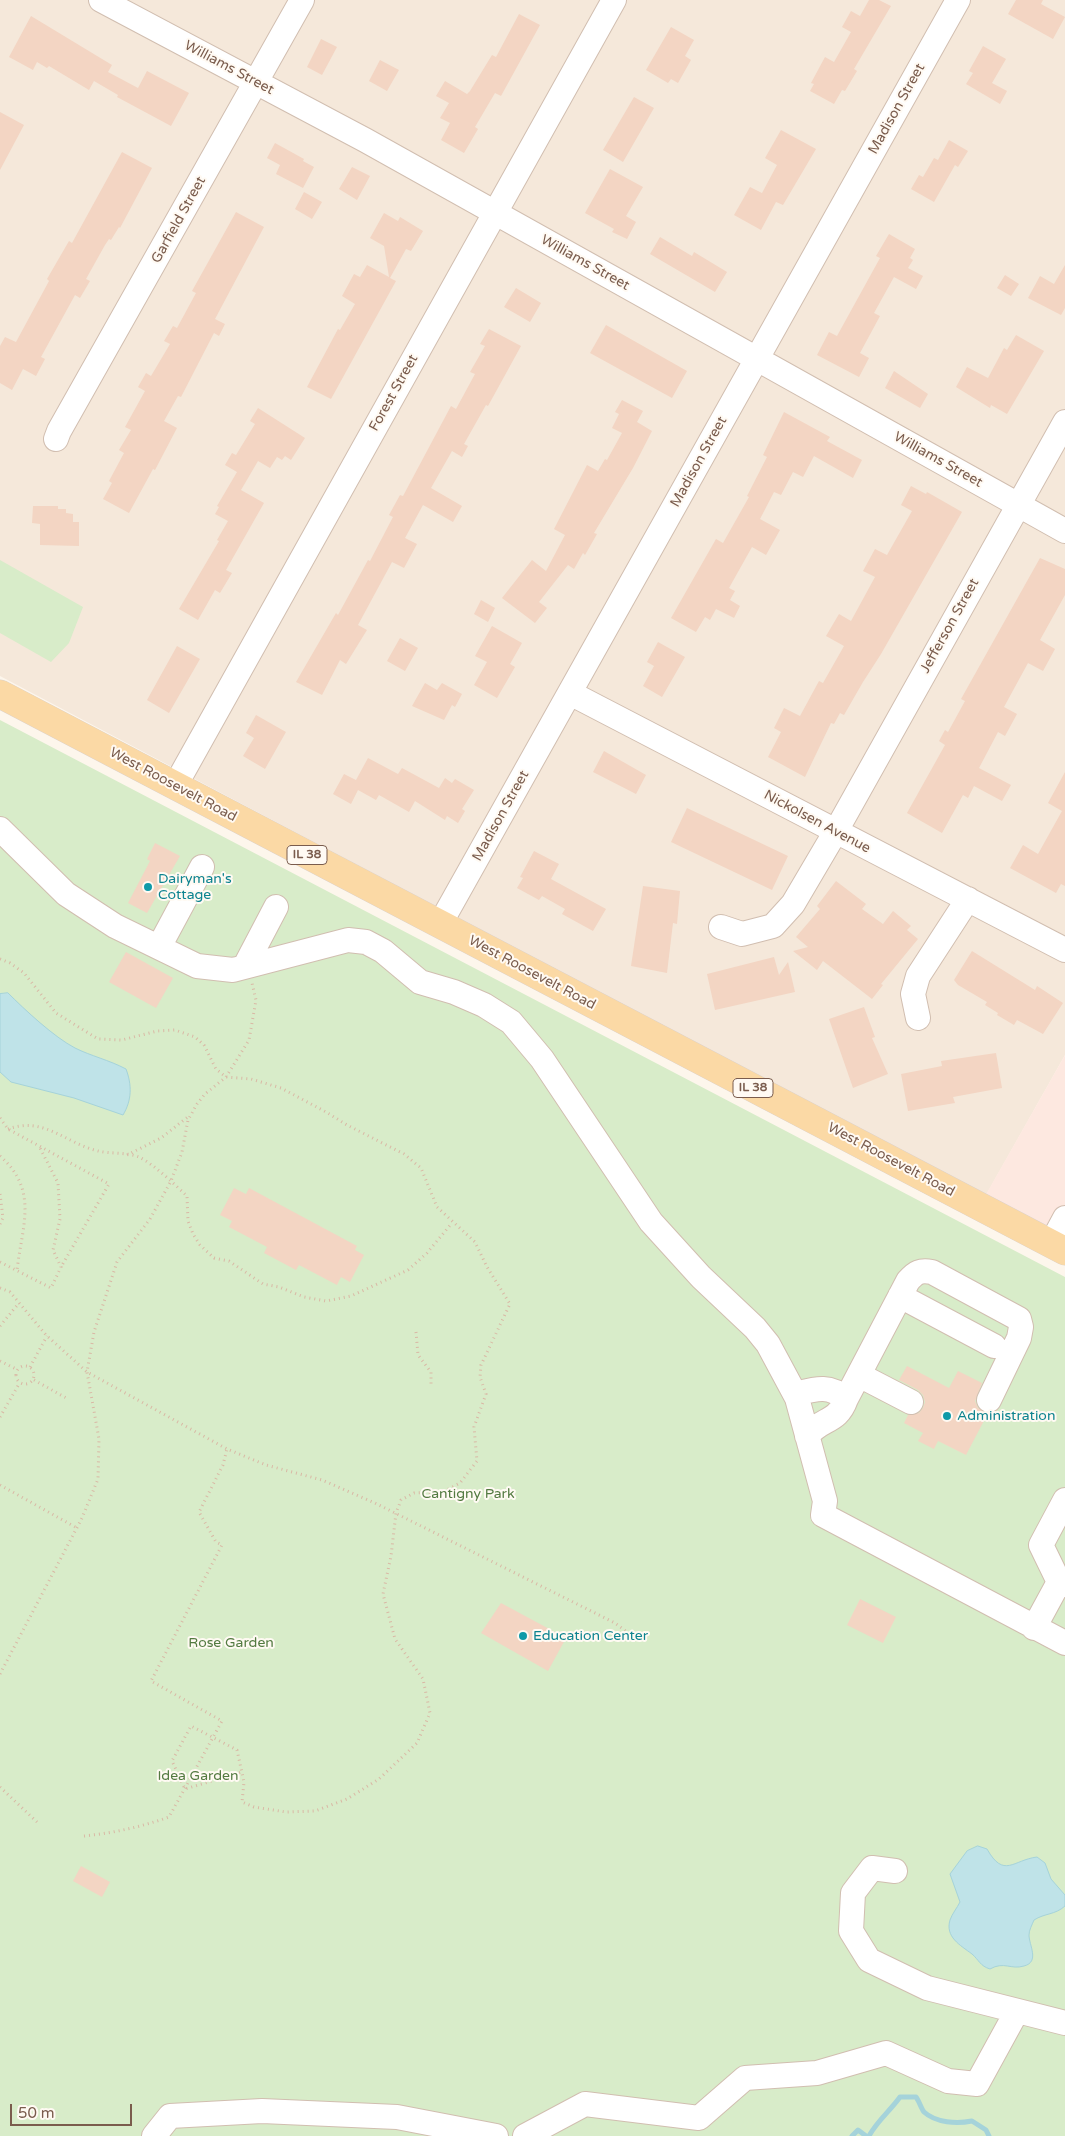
<!DOCTYPE html>
<html>
<head>
<meta charset="utf-8">
<style>
	body { margin:0 }
	#map { position:relative; width:1065px; height:2136px; overflow:hidden; background:#fdf6ec; font-family:"Varela Round",sans-serif }
	canvas { display:block }
	.scale { position:absolute; left:10px; top:2104px; width:122px; height:22px; box-sizing:border-box; border:2px solid #7a5c4d; border-top:0; padding-left:6px; font-size:15px; line-height:18px; white-space:nowrap; color:#7a5c4d; -webkit-text-stroke:4px #fffaf3; paint-order:stroke }
</style>
</head>
<body>
<div id="map">
<canvas width="1065" height="2136"></canvas>
<div class="scale">50 m</div>
</div>
<script>
const g = document.querySelector('canvas').getContext('2d');
g.lineJoin = 'round';
function paint(path, color) { g.fillStyle = color; g.fill(path, 'evenodd'); }
function strokePath(path, color, width, dash) { g.strokeStyle = color; g.lineWidth = width; g.lineCap = dash ? 'butt' : 'round'; g.setLineDash(dash || []); g.stroke(path); }
function label(font, color, halo, rows, align = 'center') {
  g.font = font + ' "Varela Round",sans-serif'; g.lineWidth = 4; g.setLineDash([]); g.textBaseline = 'middle'; g.strokeStyle = halo; g.fillStyle = color; for (const [text, x, y, turn = 0] of rows) {
    g.save(); g.translate(x, y); g.rotate((+turn || 0) * Math.PI / 180); g.textAlign = isNaN(turn) ? turn : align; if (halo) g.strokeText(text, 0, 0); g.fillText(text, 0, 0); g.restore();
  }
}
paint(new Path2D(`
	M0 0H1065V1055L985 1197 0 676Z`), '#f5e8da');
paint(new Path2D(`
	M1065 1055V1237L985 1196Z`), '#fde8e0');
paint(new Path2D(`
	M0 560 83 607 69 643 51 662 0 633Z
	M0 720 1065 1277V2136H0Z`), '#d8ecc9');
const water = new Path2D(`
	M8 993C25 1010 54 1037 75 1048 91 1056 109 1060 126 1069 132 1085 132 1100 123 1115L74 1098 11 1082 0 1072V994Z
	M978 1846 987 1849C1004 1879 1013 1860 1037 1857L1045 1863 1051 1879 1065 1895V1906C1055 1915 1045 1913 1034 1920 1032 1925 1029 1930 1029 1935 1029 1945 1040 1962 1024 1966 1011 1970 1004 1961 990 1969 980 1966 979 1960 972 1954 960 1945 945 1937 950 1920 952 1914 957 1908 960 1902L950 1874 967 1851Z`);
paint(water, '#bfe3e8');
strokePath(water, '#a5d3da', 1);
strokePath(new Path2D(`
	M852 2136 858 2130 866 2136
	M869 2136C877 2121 890 2111 900 2097H916C919 2101 921 2108 924 2112 936 2123 957 2124 972 2121L986 2130 989 2136`), '#a5d3da', 5);
paint(new Path2D(`
	M869 0H879L891 6 854 69 857 71 845 91 842 90 834 104 810 91 814 84 811 83 825 57 834 62 851 32 842 27 851 11 860 16Z
	M1016 0H1043L1041 4 1065 17 1053 39 1008 14Z
	M519 14 540 25 501 96 495 93 475 127 478 129 464 153 441 140 450 123 440 118 449 103 436 96 445 81 467 94 470 91 492 55 496 57Z
	M31 16 112 65 108 72 138 88 147 71 189 93 171 126 117 97 118 95 94 81 89 90 49 66 47 68 37 62 33 70 9 57Z
	M671 27 694 40 685 56 691 60 678 83 671 79 668 83 646 70Z
	M321 39 337 47 322 75 307 67Z
	M983 46 1006 59 992 83 1007 91 1000 104 966 84 973 73 969 71Z
	M380 60 399 70 387 91 369 81Z
	M634 97 654 108 623 162 603 150Z
	M0 112 24 125 0 170Z
	M781 130 816 149 783 205 776 202 761 230 734 215 750 187 762 193 777 165 765 158Z
	M949 140 968 151 958 167 955 165 934 202 911 189 919 175 923 177 934 158 938 160Z
	M275 143 304 159 303 161 314 167 303 188 276 174 280 165 267 158Z
	M122 152 152 168 120 228 119 227 111 240 109 239 105 245 86 279 90 281 80 298 75 295 41 357 45 359 36 376 23 369 12 390 0 383V346L5 337 16 342 49 281 47 279 69 241 72 243Z
	M352 167 370 176 357 200 339 189Z
	M610 169 643 187 626 216 636 222 627 239 612 232 614 229 585 213Z
	M304 192 322 202 312 219 295 209Z
	M236 212 264 227 215 319 225 324 219 336 214 333 181 397 178 396 164 421 177 428 155 470 153 469 129 513 103 499 112 483 109 481 124 453 119 450 131 430 125 427 145 391 138 387 146 373 151 376 170 344 164 341 173 326 177 328 196 293 192 291Z
	M384 213 398 221 400 217 423 231 411 251 406 249 390 278 396 281 331 399 307 387 338 329 340 330 355 304 342 296 354 274 360 277 367 265 389 277 384 246 370 238Z
	M889 234 915 249 910 258 913 260 908 268 923 276 916 289 894 277 874 313 880 316 860 353 869 358 859 377 817 355 829 332 837 336 880 258 876 256Z
	M660 237 692 256 694 252 727 272 715 292 650 254Z
	M1065 265V308L1061 315 1028 298 1040 276 1054 284Z
	M1005 275 1019 284 1011 296 997 288Z
	M516 288 541 303 530 322 504 307Z
	M606 325 687 371 672 398 590 353Z
	M489 329 521 346 488 406 486 405 464 444 468 446 462 457 452 451 431 488 462 506 453 522 423 505 405 538 417 544 404 568 392 562 358 625 367 630 346 664 340 660 322 695 296 682 336 613 338 615 368 560 370 561 393 517 389 515 400 495 403 496 451 406 456 409 475 374 470 372 485 346 480 344Z
	M1016 335 1044 351 1007 414 991 405 990 408 956 387 967 367 988 378 1004 348 1007 350Z
	M894 371 928 394 920 408 885 388Z
	M622 400 643 411 637 422 652 431 633 468 594 533 597 534 585 555 583 553 574 569 568 565 539 602 547 608 535 623 502 598 532 560 546 571 565 535 554 529 587 465 598 471 605 459 607 460 622 433 612 428 619 414 615 412Z
	M258 408 305 438 291 460 285 456 282 460 277 457 270 468 258 461 241 490 264 503 226 570 232 573 220 593 215 590 198 620 179 609 219 541 217 540 228 521 215 514 219 507 217 506 237 472 225 465 232 453 236 455 255 424 250 421Z
	M784 412 830 437 827 441 862 460 853 478 814 456 803 477 793 472 781 495 774 492 760 519 780 530 766 555 752 547 729 588 735 591 730 600 740 606 734 618 716 609 710 620 705 617 696 632 671 618 716 539 723 543 749 497 747 496 767 457 763 455Z
	M911 486 926 494 927 492 962 512 881 654 863 682 844 715 840 713 834 724 831 723 805 777 768 757 781 732 774 728 784 708 800 716 819 681 823 683 844 646 826 636 839 614 851 621 875 577 863 571 875 549 887 555 912 511 901 505Z
	M33 506H58V509H66V513L73 514V522H79V546L40 545V524L32 523Z
	M1040 558 1065 569V595L1040 640 1055 649 1043 671 1028 663 1004 707 1017 714 1005 736 998 732 979 768 1011 785 1002 801 974 786 968 798 963 795 942 833 907 813 945 745 939 741 945 730 948 732 965 701 961 699Z
	M481 600 495 608 488 622 474 614Z
	M492 626 522 643 510 664 515 667 497 698 474 685 487 662 475 656Z
	M400 638 418 648 405 671 387 661Z
	M658 642 685 657 662 697 643 686 654 666 647 662Z
	M177 646 200 659 169 713 147 700Z
	M425 683 437 690 442 683 462 694 455 707 452 705 444 720 412 706Z
	M256 715 286 732 265 769 243 756 254 738 246 733Z
	M604 751 646 775 636 794 593 772Z
	M368 758 398 774 402 768 439 788 445 778 452 783 455 779 474 790 462 809 465 811 458 823 447 816 445 820 415 801 409 812 379 795 376 800 358 790 351 804 333 794 344 774 356 780Z
	M1065 772V886L1061 884 1056 893 1010 868 1023 845 1038 854 1062 811 1048 803Z
	M687 808 788 856 772 890 671 842Z
	M155 843 180 856 147 913 128 903 150 861 147 859Z
	M534 851 559 864 551 879 606 909 593 931 562 914 565 909 542 896 539 900 517 888 523 878 520 877Z
	M836 881 866 904 862 909 883 924 893 911 911 926 907 930 918 939 881 984 883 985 872 999 823 961 817 970 793 951 808 947 796 937 820 909 817 906Z
	M643 886 680 891 677 924 673 923 667 973 631 966Z
	M972 951 1035 990 1037 986 1063 1003 1043 1034 1017 1020 1014 1025 997 1015 998 1013 985 1005 987 1002 958 985 954 980Z
	M126 952 173 978 156 1008 109 982Z
	M774 957 779 975 788 962 795 992 715 1010 707 974Z
	M864 1007 875 1037 872 1038 888 1074 853 1088 829 1019Z
	M996 1053 1002 1088 953 1097 955 1103 908 1111 901 1074 942 1066 941 1061Z
	M234 1188 246 1194 249 1188 357 1246 355 1250 364 1255 350 1282 341 1277 337 1285 299 1265 296 1270 264 1253 267 1247 229 1227 232 1221 220 1215Z
	M907 1366 949 1388 958 1371 982 1383 975 1401 978 1408 988 1413 966 1455 938 1441 934 1449 918 1441 923 1433 904 1423 908 1415 919 1413 923 1408 925 1402 923 1395 918 1390 899 1380Z
	M860 1599 896 1617 883 1643 847 1625Z
	M501 1603 566 1638 548 1671 481 1633Z
	M81 1866 110 1882 102 1897 73 1881Z`), '#f3d5c3');
const minor = new Path2D(`
	M101 0 365 140 1065 531
	M56 439 59 431 302 0
	M570 693 1065 950
	M175 786 614 0
	M0 829 66 894 115 926 197 966 233 970 348 940 366 942 383 951 420 982 454 992 484 1005 511 1022 542 1059 651 1222 701 1277 755 1328 768 1344 797 1398 825 1501 823 1515 1065 1643
	M440 924 958 0
	M721 927 742 934 773 926 793 904 836 831 1065 422
	M159 947 202 867
	M245 966 276 907
	M918 1018 913 994 918 976 968 899
	M1051 1244 1065 1218
	M900 1296 994 1346
	M859 1375 911 1402
	M795 1394C815 1389 829 1384 846 1399
	M807 1436C822 1417 837 1424 846 1399L908 1281C916 1272 920 1270 932 1272L1019 1319 1021 1327 1019 1338 989 1400
	M1059 1582 1041 1545 1065 1500
	M1034 1628 1059 1582 1065 1585
	M895 1871 872 1868 853 1893 851 1931 869 1960 927 1988 1065 2023
	M154 2136 170 2116 262 2111 397 2117 496 2136
	M525 2136 585 2104 699 2118 745 2078 817 2073 886 2053 948 2081 977 2084 1017 2011`);
const major = new Path2D(`
	M0 694 1065 1251`);
strokePath(minor, '#d1beb0', 26);
strokePath(major, '#dad1cd', 29);
strokePath(new Path2D(`
	M0 959 10 963 24 973 56 1013 98 1039 122 1040 157 1031 175 1030 195 1037 204 1045 216 1069 226 1077 251 1079 281 1088 326 1112 347 1125 404 1154 421 1168 437 1207 475 1242 487 1267 510 1304 481 1365 480 1377 486 1394 474 1427 477 1461 460 1483 443 1492 414 1493 401 1500 396 1513 391 1556 383 1594 395 1639 423 1679 430 1713 417 1743 379 1779 347 1799 315 1811 286 1812 254 1807 242 1802 244 1782 237 1750 191 1726 172 1761 185 1789 242 1772
	M0 1118 8 1129 109 1184 61 1267
	M8 1129C44 1116 65 1143 98 1151 110 1154 127 1152 139 1157 155 1165 174 1184 187 1196L188 1221 193 1234 200 1245 214 1258 229 1261 263 1284 279 1287 304 1297 326 1301 351 1296 408 1270 427 1253 452 1223
	M127 1155 161 1138 189 1116
	M0 1156C39 1190 22 1226 17 1270
	M0 1194 3 1218 0 1224
	M0 1262 51 1288 61 1267 53 1250 60 1219 58 1183 39 1146
	M0 1288 10 1292 46 1335 87 1372 227 1449 266 1465 322 1480 375 1503 615 1623 635 1638
	M0 1326 19 1303
	M416 1332 418 1355 431 1372V1386
	M0 1361 16 1369
	M16 1375a9 9 0 1 1 18 0a9 9 0 1 1-18 0Z
	M30 1367 47 1336
	M34 1380 68 1399
	M0 1417 19 1384
	M0 1485 77 1528
	M0 1674 82 1518 98 1479 99 1439 87 1372 94 1332 117 1262 150 1219 171 1181 182 1152 188 1120 197 1104 205 1094 226 1077 249 1040 256 1000 252 983
	M0 1787 37 1822
	M84 1836C113 1833 141 1827 169 1817L222 1721 151 1681 222 1545 216 1542 199 1512 223 1465 227 1449`), '#d9b8a5', 3, [1, 4]);
strokePath(minor, '#fff', 24);
strokePath(major, '#fbd9a5', 28);
for (const [x, y, r, color] of [
	[148,887,5,"#0f9aa8"],
	[947,1416,5,"#0f9aa8"],
	[523,1636,5,"#0f9aa8"]
]) { const dot = new Path2D(); dot.arc(x, y, r, 0, 2 * Math.PI); g.fillStyle = color; g.fill(dot); strokePath(dot, '#fffaf3', 2); }
for (const [x, y, w] of [
	[307,855,40],
	[753,1088,40]
]) { const box = new Path2D(); box.roundRect(x - w / 2, y - 9.5, w, 19, 4); g.fillStyle = '#fffaf3'; g.fill(box); strokePath(box, '#7a5c4d', 1); }
label('bold 12px', '#7a5c4d', null, [
	["IL 38",307,855],
	["IL 38",753,1088]
]);
label('14px', '#7a5c4d', '#fffaf3', [
	["Williams Street",229,68,28],
	["Madison Street",897,109,-61],
	["Garfield Street",179,220,-61],
	["Williams Street",585,263,29],
	["Forest Street",394,393,-61],
	["Williams Street",938,460,29],
	["Madison Street",699,462,-61],
	["Jefferson Street",950,626,-61],
	["West Roosevelt Road",173,785,28],
	["Madison Street",501,816,-61],
	["Nickolsen Avenue",817,822,28],
	["West Roosevelt Road",532,973,28],
	["West Roosevelt Road",891,1160,28]
]);
label('14px', '#0d838f', '#fffaf3', [
	["Dairyman's",158,879],
	["Cottage",158,895],
	["Administration",957,1416],
	["Education Center",533,1636]
], 'left');
label('14px', '#537a41', '#fffaf3', [
	["Cantigny Park",468,1494],
	["Rose Garden",231,1643],
	["Idea Garden",198,1776]
]);
</script>
</body>
</html>
